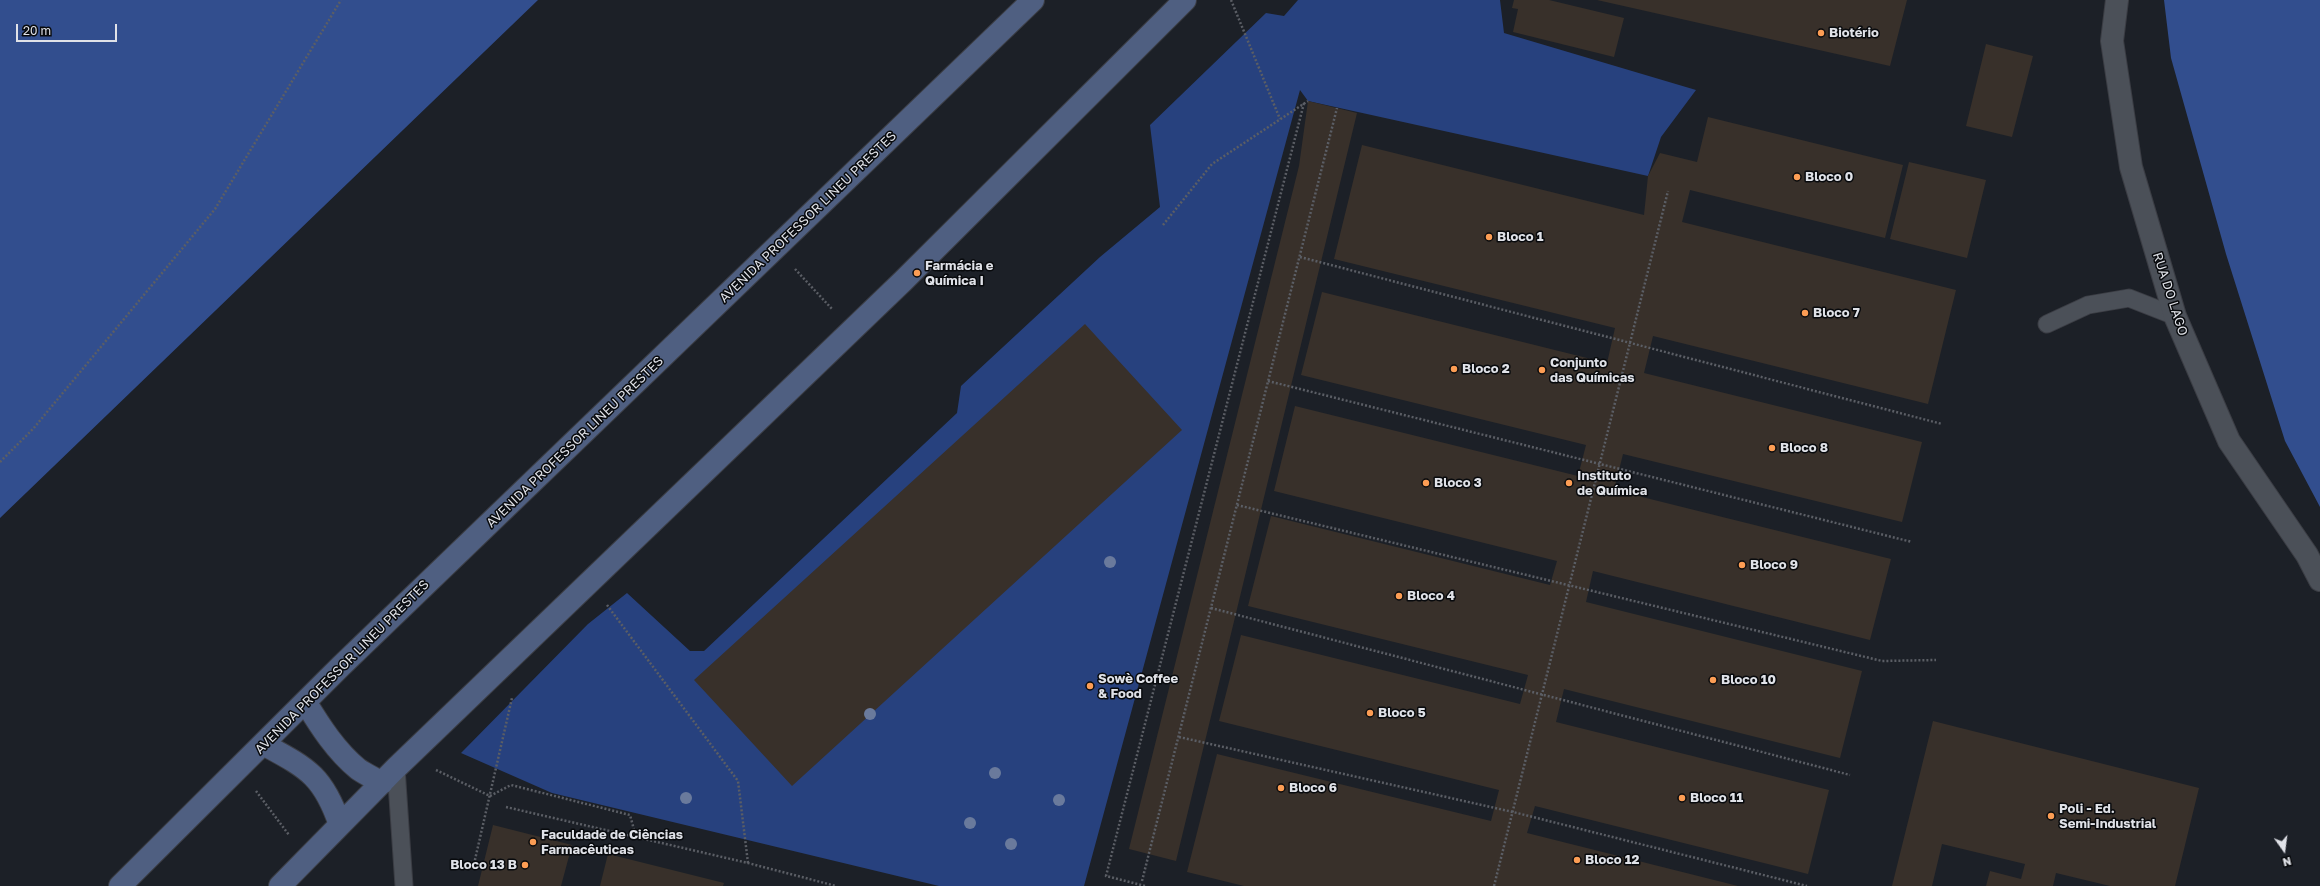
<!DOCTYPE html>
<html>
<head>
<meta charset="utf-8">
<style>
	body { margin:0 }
	#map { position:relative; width:2320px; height:886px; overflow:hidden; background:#1c2027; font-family:"Golos Text",sans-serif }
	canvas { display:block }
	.north { position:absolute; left:2264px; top:830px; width:40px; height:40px; -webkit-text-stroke:3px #080a0d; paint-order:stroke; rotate:166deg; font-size:11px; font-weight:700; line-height:16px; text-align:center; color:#e0e2e8 }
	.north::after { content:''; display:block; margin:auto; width:14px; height:18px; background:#e0e2e8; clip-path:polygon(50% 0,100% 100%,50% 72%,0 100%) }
	.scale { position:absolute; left:16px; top:24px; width:101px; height:18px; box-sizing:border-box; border:2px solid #e0e2e8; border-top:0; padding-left:5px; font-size:12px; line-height:14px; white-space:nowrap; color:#e0e2e8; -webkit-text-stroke:3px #080a0d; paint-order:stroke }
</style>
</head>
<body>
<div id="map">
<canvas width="2320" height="886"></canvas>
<div class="north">N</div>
<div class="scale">20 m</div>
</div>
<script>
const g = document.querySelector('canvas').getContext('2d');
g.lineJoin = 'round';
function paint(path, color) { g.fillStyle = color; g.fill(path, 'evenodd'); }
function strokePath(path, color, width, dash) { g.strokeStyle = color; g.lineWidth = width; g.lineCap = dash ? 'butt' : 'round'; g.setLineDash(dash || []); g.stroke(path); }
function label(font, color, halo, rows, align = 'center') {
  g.font = font + ' "Golos Text",sans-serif'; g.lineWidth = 3; g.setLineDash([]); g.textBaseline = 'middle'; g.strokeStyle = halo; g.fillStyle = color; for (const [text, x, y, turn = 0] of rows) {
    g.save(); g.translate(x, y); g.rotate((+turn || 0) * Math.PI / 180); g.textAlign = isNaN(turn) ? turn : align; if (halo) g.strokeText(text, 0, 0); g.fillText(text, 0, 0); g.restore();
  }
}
paint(new Path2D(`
	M1298 0H1500L1504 33 1696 90 1661 137 1648 176 1308 101 1300 90 1084 886H939L552 793 461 753 588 624 627 593 690 651H704L957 413 961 386 1100 257 1160 207 1150 125 1266 13 1284 16Z`), '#27417e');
paint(new Path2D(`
	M0 0H538L0 518Z
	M2164 0H2320V507L2285 441 2226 254 2171 58Z`), '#324e8e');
paint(new Path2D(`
	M1514 0H1549L1624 18 1614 57 1513 32 1518 9 1512 8Z
	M1597 0H1907L1890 66Z
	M1986 44 2033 56 2012 137 1966 126Z
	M1308 101 1357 113 1176 861 1129 849 1299 166Z
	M1708 117 1903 165 1885 238 1690 190 1682 222 1956 290 1928 404 1653 336 1644 373 1922 442 1902 522 1623 454 1614 490 1891 559 1870 640 1593 571 1586 602 1862 671 1840 758 1564 689 1556 722 1829 790 1808 874 1535 806 1527 833 1738 886H1244L1187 872 1217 754 1491 821 1499 790 1219 721 1241 635 1520 704 1528 675 1248 606 1271 516 1550 585 1557 561 1274 491 1295 406 1578 476 1586 445 1301 375 1322 292 1607 363 1615 328 1334 259 1362 145 1644 215 1648 176 1660 153 1697 162Z
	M1909 162 1986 180 1967 258 1890 239Z
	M1085 324 1182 430 792 786 694 680Z
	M1933 721 2199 788 2175 886H2110L2056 873 2053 886H1986L1990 871 2021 879 2025 864 1942 844 1932 886H1892Z
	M493 825 572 845 561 886H478Z
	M608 854 724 883 723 886H600Z`), '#38302a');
const service = new Path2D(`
	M2047 324 2088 305 2129 298 2175 316
	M396 768 404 886`);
const minor = new Path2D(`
	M2117 0 2112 41 2131 167 2175 316 2229 441 2307 555 2320 580`);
const secondary = new Path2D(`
	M306 703C320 726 336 751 358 769 365 774 374 778 382 783
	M263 744C307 768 323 775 340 825
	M120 886 341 666 1033 0
	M280 886 396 768 903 281 1185 0`);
strokePath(service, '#3b3d44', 19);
strokePath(minor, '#3b3d44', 24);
strokePath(secondary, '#3b3d44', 24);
strokePath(new Path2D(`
	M1231 0 1280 119
	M1163 225 1212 164 1308 101
	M1300 257 1942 424
	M795 269 832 309
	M1268 381 1912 542
	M0 462 33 429 215 209 341 0
	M1237 505 1882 661 1936 660
	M607 605 738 781 748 863
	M1211 608 1850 775
	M1179 737 1513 812 1807 886
	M436 770 490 796 511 785 630 815 636 837
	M256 791 289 835
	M506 807 748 863 836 886
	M474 864 512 698
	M1142 881 1337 108
	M1145 886 1106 876 1304 103
	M1494 886 1668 191`), '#5b5e65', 2.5, [2, 2]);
strokePath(service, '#4b5058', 17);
strokePath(minor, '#4b5058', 22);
strokePath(secondary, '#4f5f81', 22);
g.fillStyle = '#6a7a9c';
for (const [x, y] of [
	[1110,562],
	[870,714],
	[995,773],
	[686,798],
	[1059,800],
	[970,823],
	[1011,844]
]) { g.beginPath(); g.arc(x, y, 6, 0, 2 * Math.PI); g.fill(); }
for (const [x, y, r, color] of [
	[1821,33,4,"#fc9d54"],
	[1797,177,4,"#fc9d54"],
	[1489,237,4,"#fc9d54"],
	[917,273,4,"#fc9d54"],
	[1805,313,4,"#fc9d54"],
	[1454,369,4,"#fc9d54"],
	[1542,370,4,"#fc9d54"],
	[1772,448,4,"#fc9d54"],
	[1426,483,4,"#fc9d54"],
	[1569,483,4,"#fc9d54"],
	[1742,565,4,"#fc9d54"],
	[1399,596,4,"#fc9d54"],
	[1713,680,4,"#fc9d54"],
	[1090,686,4,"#fc9d54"],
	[1370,713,4,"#fc9d54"],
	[1281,788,4,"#fc9d54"],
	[1682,798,4,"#fc9d54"],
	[2051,816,4,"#fc9d54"],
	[533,842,4,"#fc9d54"],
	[1577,860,4,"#fc9d54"],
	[525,865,4,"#fc9d54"]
]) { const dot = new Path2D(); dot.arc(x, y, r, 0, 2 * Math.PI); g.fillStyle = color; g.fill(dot); strokePath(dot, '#080a0d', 1.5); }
label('bold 13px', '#e0e2e8', '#080a0d', [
	["Biotério",1829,33],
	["Bloco 0",1805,177],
	["Bloco 1",1497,237],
	["Farmácia e",925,266],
	["Química I",925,281],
	["Bloco 7",1813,313],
	["Conjunto",1550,363],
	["das Químicas",1550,378],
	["Bloco 2",1462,369],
	["Bloco 8",1780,448],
	["Instituto",1577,476],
	["de Química",1577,491],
	["Bloco 3",1434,483],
	["Bloco 9",1750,565],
	["Bloco 4",1407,596],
	["Sowè Coffee",1098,679],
	["& Food",1098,694],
	["Bloco 10",1721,680],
	["Bloco 5",1378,713],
	["Bloco 6",1289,788],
	["Bloco 11",1690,798],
	["Poli - Ed.",2059,809],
	["Semi-Industrial",2059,824],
	["Faculdade de Ciências",541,835],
	["Farmacêuticas",541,850],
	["Bloco 12",1585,860],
	["Bloco 13 B",517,865,"right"]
], 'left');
label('13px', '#e0e2e8', '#080a0d', [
	["AVENIDA PROFESSOR LINEU PRESTES",808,217,-44],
	["RUA DO LAGO",2170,294,72],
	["AVENIDA PROFESSOR LINEU PRESTES",575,442,-44],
	["AVENIDA PROFESSOR LINEU PRESTES",342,667,-45]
]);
</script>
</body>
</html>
